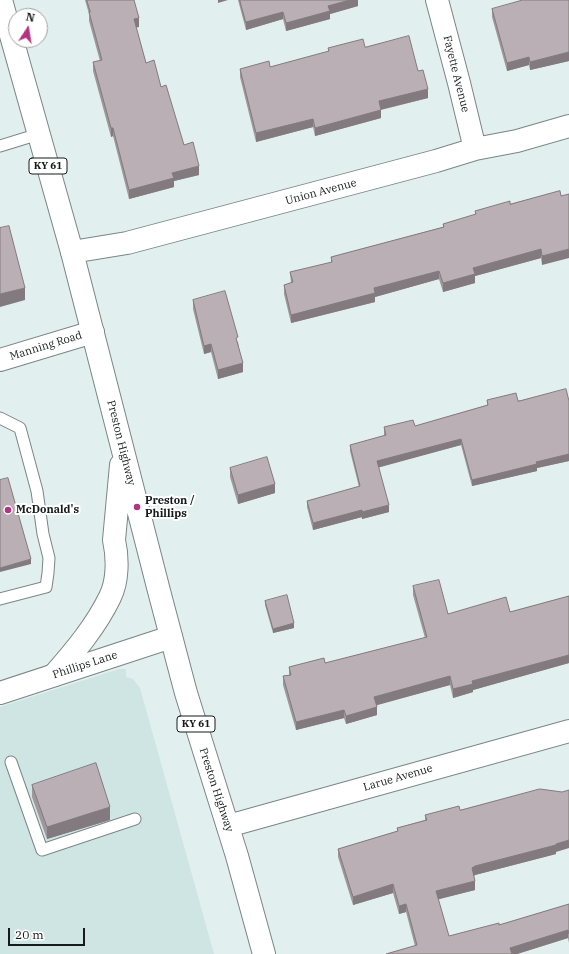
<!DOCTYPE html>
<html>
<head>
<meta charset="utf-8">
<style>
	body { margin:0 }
	#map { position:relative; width:569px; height:954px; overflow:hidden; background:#e1efee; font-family:"IBM Plex Serif",serif }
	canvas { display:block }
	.north { position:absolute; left:8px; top:8px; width:40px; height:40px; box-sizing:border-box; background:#fff; border:1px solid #a1a3a3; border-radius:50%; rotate:12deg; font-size:11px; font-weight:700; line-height:16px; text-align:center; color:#151a1a }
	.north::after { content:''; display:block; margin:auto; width:14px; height:18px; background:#b4347f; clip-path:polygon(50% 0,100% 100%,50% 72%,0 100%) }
	.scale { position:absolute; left:8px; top:928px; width:77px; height:18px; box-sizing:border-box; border:2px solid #151a1a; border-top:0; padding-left:5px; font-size:12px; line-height:14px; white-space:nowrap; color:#151a1a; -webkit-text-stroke:3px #fff; paint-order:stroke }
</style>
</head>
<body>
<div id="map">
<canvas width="569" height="954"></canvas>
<div class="north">N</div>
<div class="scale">20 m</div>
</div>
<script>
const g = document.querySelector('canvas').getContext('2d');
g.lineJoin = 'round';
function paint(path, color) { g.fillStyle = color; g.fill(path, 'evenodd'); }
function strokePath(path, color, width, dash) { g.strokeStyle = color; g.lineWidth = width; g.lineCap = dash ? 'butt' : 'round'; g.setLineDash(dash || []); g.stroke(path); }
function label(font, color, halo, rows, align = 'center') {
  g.font = font + ' "IBM Plex Serif",serif'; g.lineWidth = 4; g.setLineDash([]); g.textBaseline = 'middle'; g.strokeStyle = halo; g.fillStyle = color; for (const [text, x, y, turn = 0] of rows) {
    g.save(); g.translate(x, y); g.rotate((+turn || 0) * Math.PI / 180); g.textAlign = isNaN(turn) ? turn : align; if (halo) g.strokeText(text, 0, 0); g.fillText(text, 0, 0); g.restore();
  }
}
paint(new Path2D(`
	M119 669H126V677L133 679 140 688 214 954H0V707Z`), '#cee5e3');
const lane = new Path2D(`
	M0 146 39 134
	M0 418 20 428 37 491 43 534 49 558 48 573 46 587 0 599
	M11 762 42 850 135 819`);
const street = new Path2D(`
	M437 0 459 83 475 149
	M72 252 127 243 436 161 475 149 517 141 569 126
	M0 360 93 332
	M228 826 569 731`);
const secondary = new Path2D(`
	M0 693 171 637`);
const primary = new Path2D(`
	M1 0 72 252 159 591 186 693 237 856 264 954
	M54 675C75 651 96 626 110 597 118 581 118 558 114 540L121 465`);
strokePath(lane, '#7a8685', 13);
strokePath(street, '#7a8685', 24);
strokePath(secondary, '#7a8685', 24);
strokePath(primary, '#7a8685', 24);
strokePath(lane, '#fff', 11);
strokePath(street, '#fff', 22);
strokePath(secondary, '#fff', 22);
strokePath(primary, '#fff', 22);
paint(new Path2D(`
	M85 0H134L139 27H136L146 63 161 87 184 145 199 175 174 181V187L129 199 113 136 111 137 93 71V62L100 61 89 21V14Z
	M238 0H358V6L330 14V19L286 31 283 19 246 30Z
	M569 0V61L530 70 529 65 507 71 492 17V9Z
	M365 47 418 71 428 98 381 110V118L315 136 313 127 256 142 240 77V69L270 67 328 52V48Z
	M560 191 542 265 541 258 475 276V283L443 292 439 279 375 297V302L291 323 284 294V285L291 283 290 272 331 263V257L443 227V224L475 215V211L510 204Z
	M193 300 238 342 243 372 218 379 211 352 204 354 193 309Z
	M487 400 569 401V461L537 468V471L472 486 461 445 378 467 389 512 362 519V517L313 530 307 507V501L359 487 350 451V445L384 436V427L415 426 487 405Z
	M230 468 275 493 238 504 230 477Z
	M413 586 448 614 510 612 569 596V663L473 690V692L453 698 450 685 376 705 377 715 346 724 344 718 296 730 283 685V676L289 675V667L325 663 425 638 413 595Z
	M265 601 294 628 273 633 265 605Z
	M32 785 110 820 47 839 32 797Z
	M460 810 556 852V854L475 875 474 876 475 890 438 899 449 936 499 925 569 904V943L568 938 517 954H386L415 946 406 912 399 914 393 893 353 905 338 857V849L397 831V828L425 820V815Z`), '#a0969b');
paint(new Path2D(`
	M218 0H228L218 3Z
	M350 0H358V6L330 14V19L286 31V23L328 6Z
	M283 12V19L246 30V22Z
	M139 18V27L134 28V19Z
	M569 52V61L530 70V62Z
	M529 57V65L507 71V63Z
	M428 89V98L379 110V101Z
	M381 110V118L315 136V128Z
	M313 119V127L256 142V133Z
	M111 128H113V136L111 137Z
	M199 166V175L174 181V187L129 199V190L172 173Z
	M541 249V258L475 276V283L443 292V283L473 268Z
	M569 249V258L542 265V256Z
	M439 271V279L375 297V302L291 323V315L374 288Z
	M25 288V300L0 307V294Z
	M211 344V352L204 354V346Z
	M243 363V372L218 379V370Z
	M461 439V445L377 468V461Z
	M569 454V461L537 468V471L472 486V480L536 462Z
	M275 484V493L238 504V495Z
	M389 505V512L362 519V512Z
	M362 510V517L313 530V523Z
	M31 559V564L0 572V568Z
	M294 623V628L273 633V629Z
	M569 655V663L473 690V692L453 698V689L472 681Z
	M450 676V685L374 706V697Z
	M377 707V715L346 724V716Z
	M344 710V718L296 730V722Z
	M110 807V820L47 839V827Z
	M569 840V848L556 852V854L475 875 472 877V868L475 866Z
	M475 881V890L436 900V891Z
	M393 884V893L353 905V897Z
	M406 904V912L399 914V906Z
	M568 930V938L517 954H510V948Z`), '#827a7e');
const building = new Path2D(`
	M87 0H134L139 18 134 19 146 63 154 60 161 87 166 85 184 145 193 142 199 166 172 173 174 178 129 190 113 128H111L93 62 102 60 89 12H90Z
	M240 0H350L328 6 330 11 286 23 283 12 246 22Z
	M523 0H569V52L530 62 529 57 507 63 492 9Z
	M409 36 418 71 423 70 428 89 379 101 381 110 315 128 313 119 256 133 240 69 269 61 270 67 329 51 328 48 363 39 365 47Z
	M560 191 561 196 569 194V249L542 256 541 249 473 268 475 274 443 283 439 271 374 288 375 293 291 315 284 285 293 282 290 272 332 262 331 257 444 227 443 224 476 214 475 211 510 201V204Z
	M9 226 25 288 0 294V228Z
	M225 291 238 337 236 338 243 363 218 370 211 344 204 346 193 300Z
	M566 389 569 401V454L536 462 537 464 472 480 461 439 377 461 389 505 362 512V510L313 523 307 501 360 486 350 445 386 435 384 427 413 420 415 426 488 405 487 400 516 393 518 401Z
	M267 457 275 484 238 495 230 468Z
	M8 478 31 559 0 568V480Z
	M439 580 448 614 506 597 510 612 569 596V655L472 681 473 684 453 689 450 676 374 697 377 707 346 716 344 710 296 722 283 676 291 675 289 667 324 658 325 663 427 637 413 586Z
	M287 595 294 623 273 629 265 601Z
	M96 763 110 807 47 827 32 785Z
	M540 789 562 792 569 790V840L556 844V845L475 866 472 868 475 881 436 891 449 936 499 923V925L569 904V934L568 930 510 948 512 954H386L417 945 406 904 399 906 393 884 353 897 338 849 398 831 397 828 427 820 425 815 459 806 460 810Z`);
paint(building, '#baafb4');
strokePath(building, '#827a7e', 1);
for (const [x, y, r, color] of [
	[137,507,4,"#b4347f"],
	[8,510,4,"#b4347f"]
]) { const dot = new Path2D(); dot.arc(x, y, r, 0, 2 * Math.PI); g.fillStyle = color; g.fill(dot); strokePath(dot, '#fff', 1.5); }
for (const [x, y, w] of [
	[48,166,38],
	[196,724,38]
]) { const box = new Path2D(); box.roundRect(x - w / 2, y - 8, w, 16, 3); g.fillStyle = '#fff'; g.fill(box); strokePath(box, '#151a1a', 1); }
label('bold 10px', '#151a1a', null, [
	["KY 61",48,166],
	["KY 61",196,724]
]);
label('11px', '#151a1a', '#fff', [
	["Fayette Avenue",456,74,76],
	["Union Avenue",321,192,-15],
	["Manning Road",46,346,-17],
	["Preston Highway",121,443,76],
	["Phillips Lane",85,665,-18],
	["Larue Avenue",398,778,-16],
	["Preston Highway",216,790,72]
]);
label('bold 11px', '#151a1a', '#fff', [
	["Preston /",145,501],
	["Phillips",145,514],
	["McDonald's",16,510]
], 'left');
</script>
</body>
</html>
